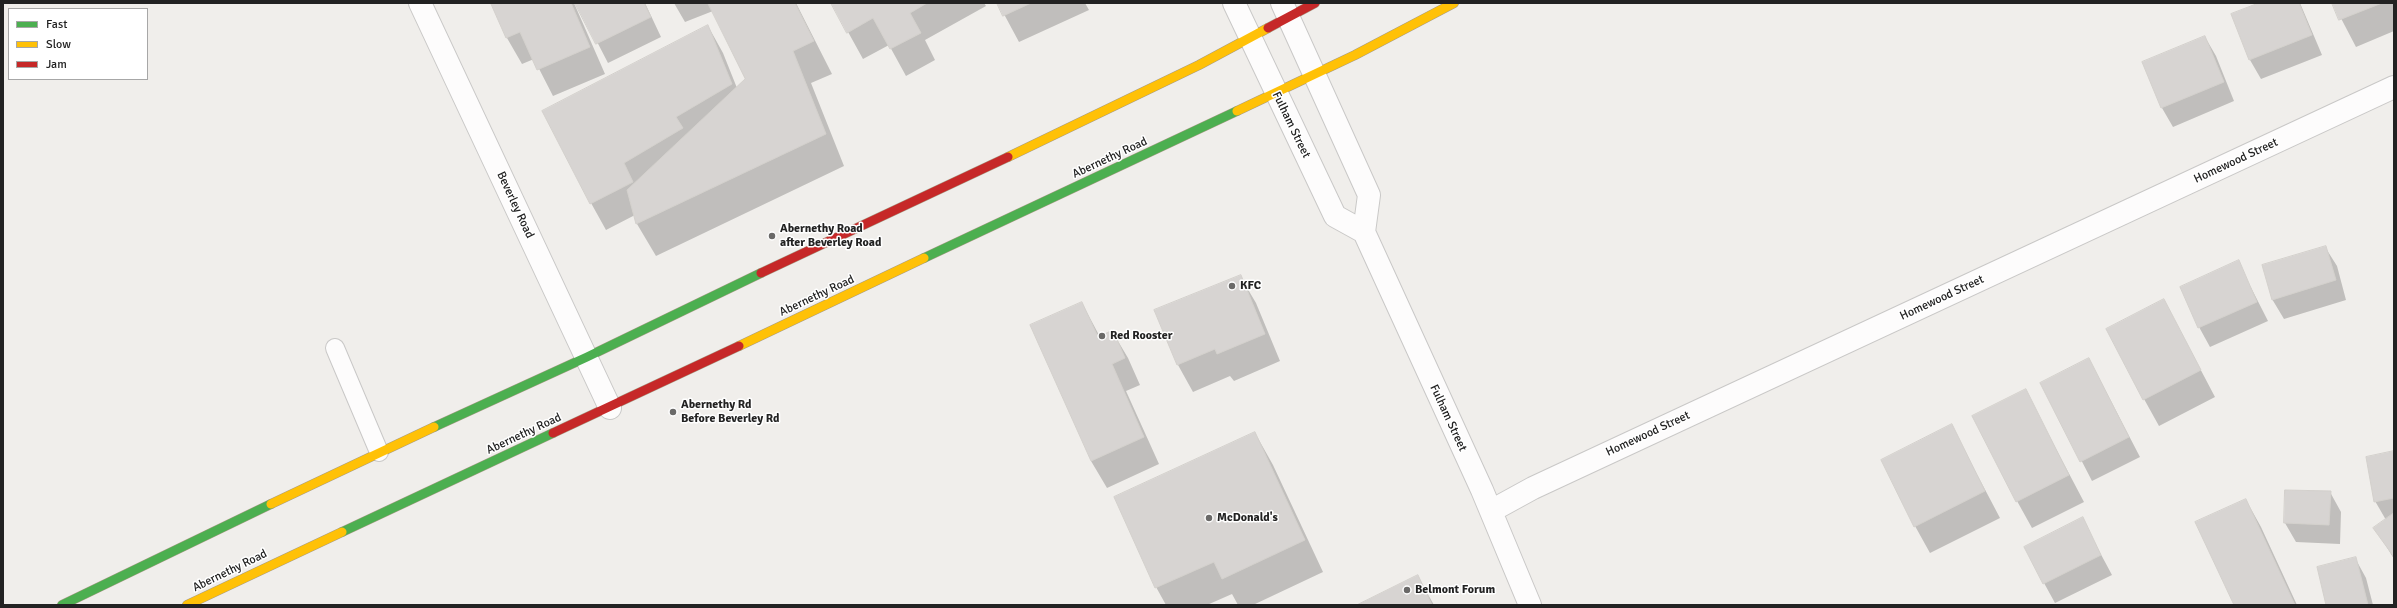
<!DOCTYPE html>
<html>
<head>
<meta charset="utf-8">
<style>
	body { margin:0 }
	#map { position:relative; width:2397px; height:608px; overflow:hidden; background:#f0eeeb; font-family:Signika,sans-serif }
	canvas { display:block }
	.frame { position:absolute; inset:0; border:4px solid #222; pointer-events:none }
	.legend { position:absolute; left:8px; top:8px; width:140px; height:72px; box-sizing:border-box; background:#fff; border:1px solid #a7a7a7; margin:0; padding:5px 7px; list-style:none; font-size:12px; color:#222 }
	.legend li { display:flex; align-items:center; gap:8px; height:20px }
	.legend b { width:20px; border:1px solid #a7a7a7 }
</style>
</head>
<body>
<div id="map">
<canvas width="2397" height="608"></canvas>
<div class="frame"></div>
<ul class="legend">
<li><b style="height:5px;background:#4caf50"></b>Fast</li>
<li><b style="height:5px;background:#ffc107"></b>Slow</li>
<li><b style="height:5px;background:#c62828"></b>Jam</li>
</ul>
</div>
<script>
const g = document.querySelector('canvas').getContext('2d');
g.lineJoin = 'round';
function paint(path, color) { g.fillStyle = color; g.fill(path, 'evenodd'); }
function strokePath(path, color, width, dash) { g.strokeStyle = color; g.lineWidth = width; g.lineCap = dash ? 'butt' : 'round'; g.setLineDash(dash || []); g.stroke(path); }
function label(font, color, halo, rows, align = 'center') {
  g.font = font + ' Signika,sans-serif'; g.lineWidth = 3; g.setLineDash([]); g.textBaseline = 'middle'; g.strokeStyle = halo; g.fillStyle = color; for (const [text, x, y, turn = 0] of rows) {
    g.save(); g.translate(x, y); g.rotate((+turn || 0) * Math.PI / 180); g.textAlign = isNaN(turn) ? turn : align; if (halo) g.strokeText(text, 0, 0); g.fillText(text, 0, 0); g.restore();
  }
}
paint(new Path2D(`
	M496 3H574L605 74 553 96 534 59 522 64 507 38 493 4Z
	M577 3H645L661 37 608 63Z
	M674 3H796L832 74 811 83 844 166 656 256 637 224 635 215 606 230 591 203 708 26 723 53 737 88 746 79 713 11 685 22Z
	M832 3H984L986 6 925 40 935 60 906 76 889 45 863 59Z
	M998 3H1085L1089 10 1019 42Z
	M2262 3H2300L2322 55 2261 79 2250 60 2233 15Z
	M2333 3H2394V31L2356 47Z
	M2205 37 2216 56 2234 101 2173 127 2162 108 2143 63Z
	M2325 247 2337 266 2346 300 2284 319 2272 299Z
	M2238 262 2268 321 2210 347 2199 327Z
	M1240 276 1256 303 1280 361 1234 381 1230 376 1193 392 1178 365Z
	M2164 300 2215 397 2159 426 2144 399Z
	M1082 303 1100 337 1112 331 1128 358 1140 385 1126 391 1159 464 1107 488 1091 461Z
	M2089 359 2140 457 2092 481 2042 384Z
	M2025 390 2084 502 2032 528 2017 501Z
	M1951 425 2000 518 1930 553 1915 526Z
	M1255 433 1273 465 1323 572 1253 605H1238L1232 594 1207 605H1166L1156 587Z
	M2394 452V559L2375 528 2386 520 2375 501Z
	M2330 492 2341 512 2340 544 2296 542 2285 523Z
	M2246 500 2261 527 2297 605H2235Z
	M2082 519 2112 575 2055 603 2044 583Z
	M2355 558 2366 578 2373 605H2327Z
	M1418 577 1434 605H1359Z`), '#0003');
const building = new Path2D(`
	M571 3 590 47 537 70 520 32 506 38 491 4Z
	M575 3H644L651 17 596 44Z
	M708 3H795L814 41 793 51 826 134 636 224 627 190 745 79Z
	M831 3H927L910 13 921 33 890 49 873 18 847 33Z
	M997 3H1031L1003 16Z
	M2259 3H2299L2312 35 2249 60 2231 14Z
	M2332 3H2382L2339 20Z
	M708 25 732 84 676 117 683 128 624 163 633 182 590 204 542 111Z
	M2205 36 2224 82 2161 108 2142 62Z
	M2326 246 2336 280 2272 300 2262 265Z
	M2239 260 2257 302 2198 328 2180 287Z
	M1241 275 1265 334 1217 354 1215 349 1177 365 1154 310Z
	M2164 299 2201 370 2143 400 2106 329Z
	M1082 302 1098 337 1113 330 1125 358 1112 364 1144 437 1091 461 1030 325Z
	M2089 358 2129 437 2080 462 2040 383Z
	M2026 389 2069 475 2016 502 1972 416Z
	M1952 424 1985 491 1914 527 1881 460Z
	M1255 432 1305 540 1222 579 1214 562 1155 588 1114 497Z
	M2394 451V498L2374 502 2366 457Z
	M2285 490 2331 491 2329 525 2284 523Z
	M2246 499 2295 605H2234L2195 522Z
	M2394 513V557L2373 528Z
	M2083 517 2101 555 2043 584 2024 547Z
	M2356 557 2368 605H2326L2317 567Z
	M1418 575 1432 605H1357Z`);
paint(building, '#d7d4d2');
strokePath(building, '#d3d0cc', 1);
const lane = new Path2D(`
	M335 348 379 452`);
const street = new Path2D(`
	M420 3 610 408
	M1234 3 1335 216 1364 232
	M1282 3 1369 195 1364 232 1482 490 1530 605
	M1491 511 1533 488 2394 87`);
const fast = new Path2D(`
	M924 258 1237 111
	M434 427 587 357 761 273
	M342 532 553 433
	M62 605 271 504`);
const slow = new Path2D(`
	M1237 111 1355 55 1454 3
	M1008 157 1199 65 1268 28
	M739 346 924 258
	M271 504 434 427
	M187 605 342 532`);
const jam = new Path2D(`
	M1268 28 1315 3
	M761 273 1008 157
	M553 433 739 346`);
strokePath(lane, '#c9c8c7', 20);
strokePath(street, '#c9c8c7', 24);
strokePath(fast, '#a79c86', 10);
strokePath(slow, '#a79c86', 10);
strokePath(jam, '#a79c86', 10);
strokePath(lane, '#fdfcfc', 18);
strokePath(street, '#fdfcfc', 22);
strokePath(fast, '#4caf50', 9);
strokePath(slow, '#ffc107', 9);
strokePath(jam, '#c62828', 9);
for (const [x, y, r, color] of [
	[772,236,4,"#6a6968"],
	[1232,286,4,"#6a6968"],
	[1102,336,4,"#6a6968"],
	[673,412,4,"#6a6968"],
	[1209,518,4,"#6a6968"],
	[1407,590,4,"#6a6968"]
]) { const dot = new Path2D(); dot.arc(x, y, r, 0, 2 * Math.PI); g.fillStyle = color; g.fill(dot); strokePath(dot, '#fff', 1.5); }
label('12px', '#222', '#fff', [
	["Fulham Street",1291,125,64],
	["Abernethy Road",1110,158,-25],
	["Homewood Street",2236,161,-25],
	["Beverley Road",515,205,65],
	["Abernethy Road",817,296,-25],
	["Homewood Street",1942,298,-25],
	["Fulham Street",1448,418,65],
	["Abernethy Road",524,434,-25],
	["Homewood Street",1648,434,-25],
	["Abernethy Road",230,571,-26]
]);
label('bold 12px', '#222', '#fff', [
	["Abernethy Road",780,229],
	["after Beverley Road",780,243],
	["KFC",1240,286],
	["Red Rooster",1110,336],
	["Abernethy Rd",681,405],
	["Before Beverley Rd",681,419],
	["McDonald's",1217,518],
	["Belmont Forum",1415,590]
], 'left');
</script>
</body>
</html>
